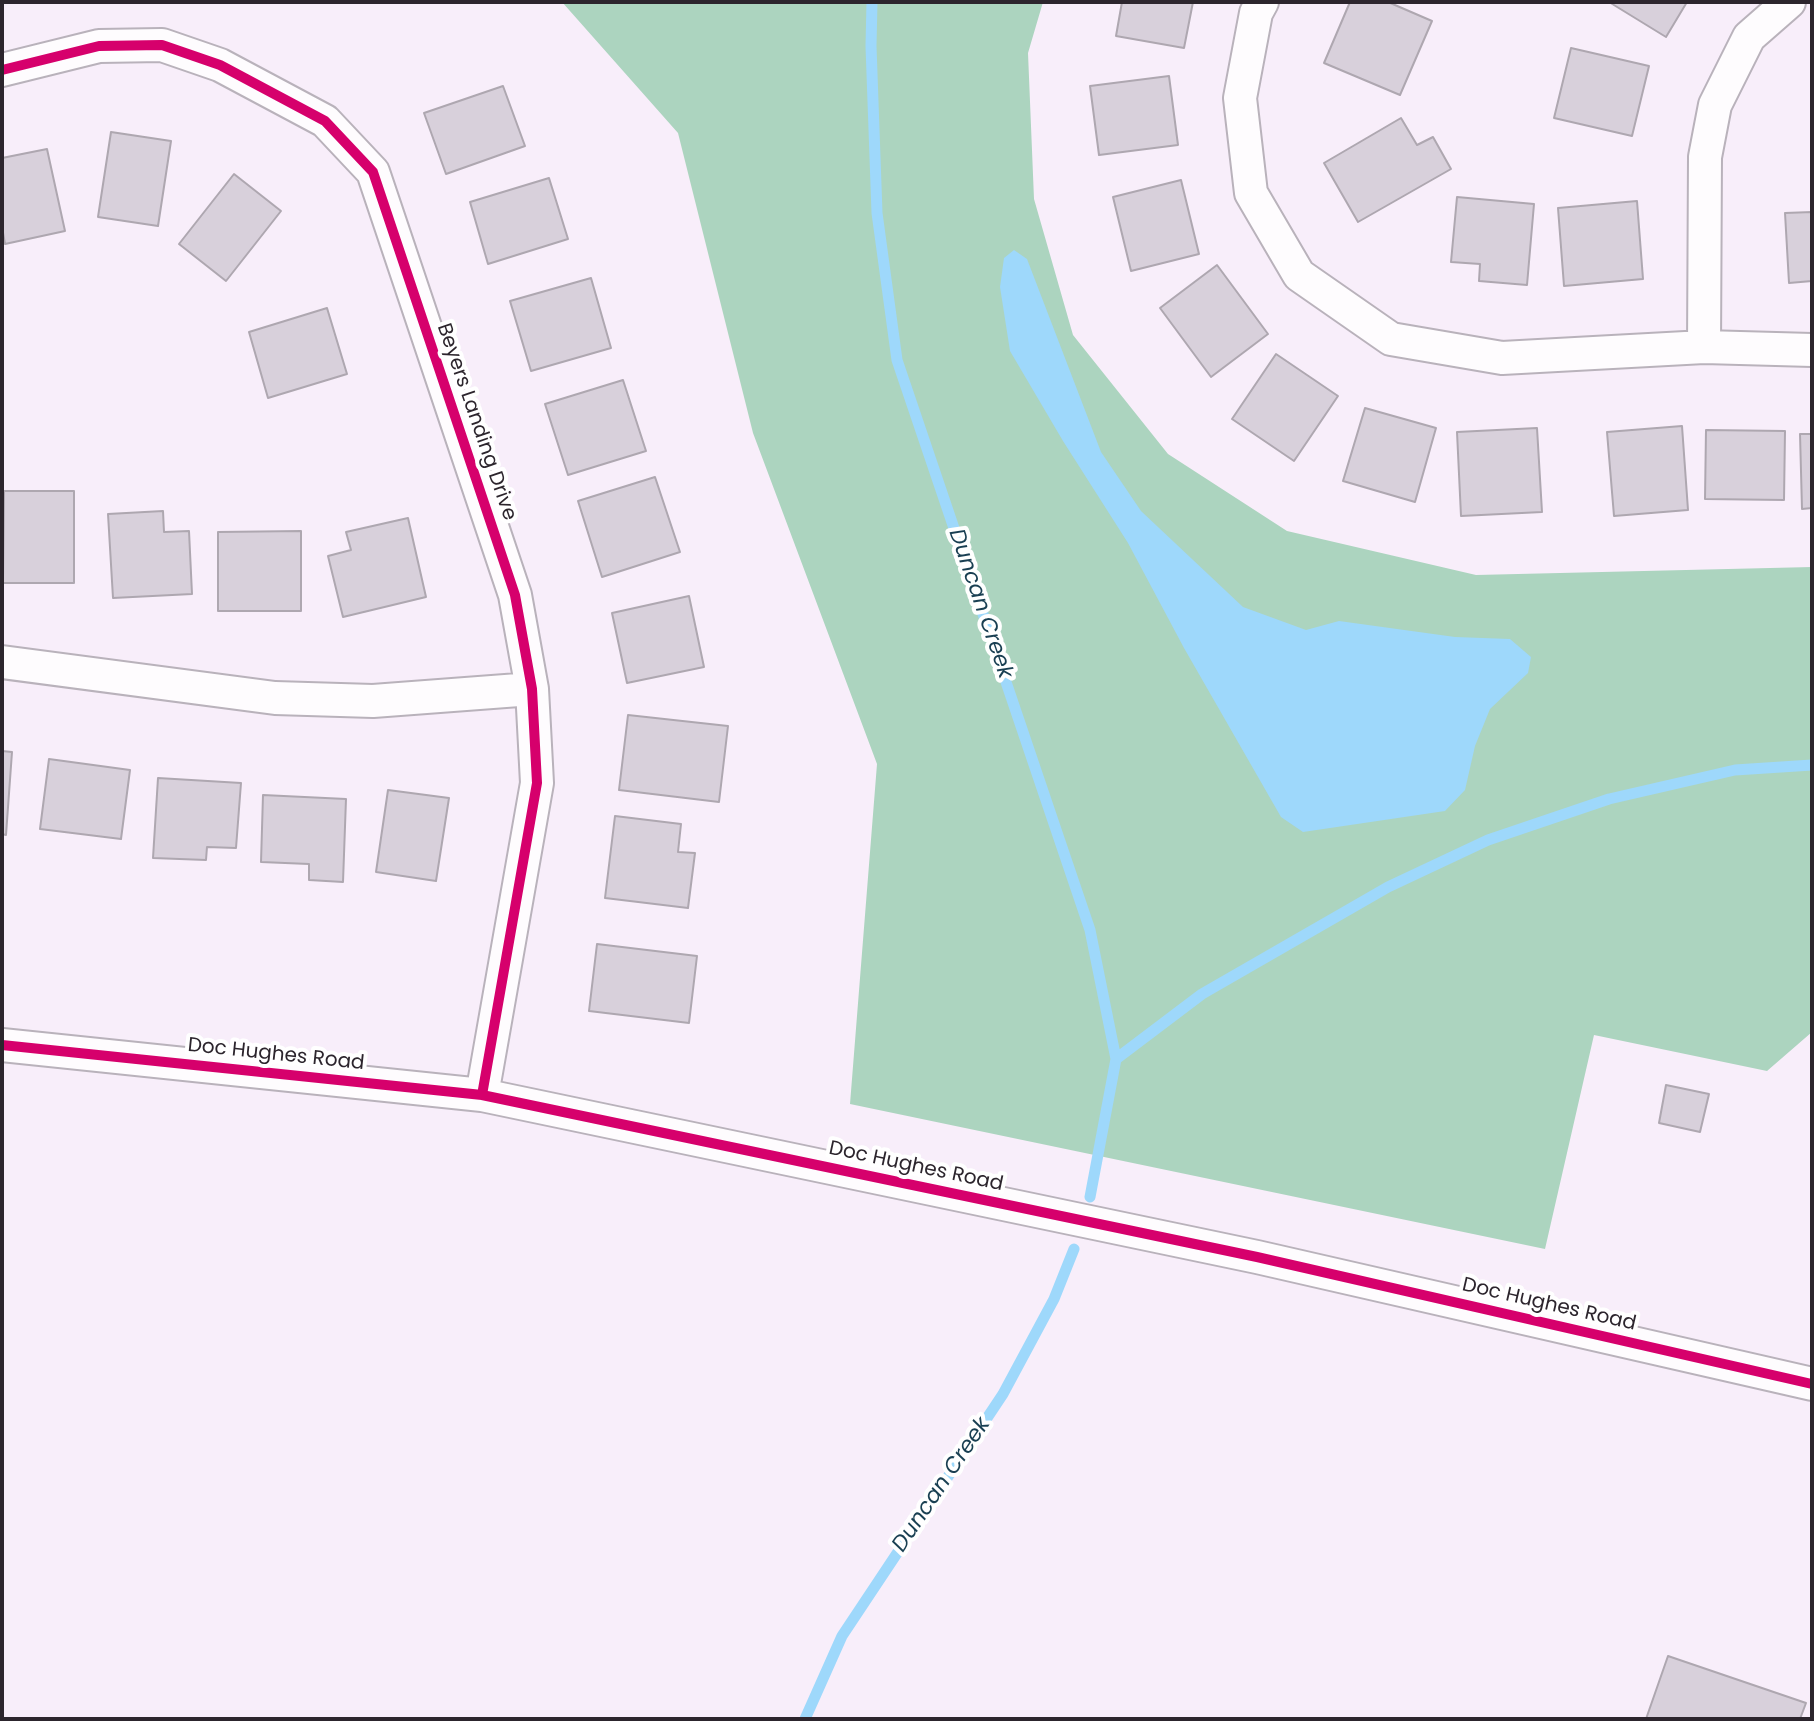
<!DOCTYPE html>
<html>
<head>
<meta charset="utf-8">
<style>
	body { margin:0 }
	#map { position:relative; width:1814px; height:1721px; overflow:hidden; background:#f8eefa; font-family:Poppins,sans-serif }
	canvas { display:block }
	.frame { position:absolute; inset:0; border:4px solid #2c252d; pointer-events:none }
</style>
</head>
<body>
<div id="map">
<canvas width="1814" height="1721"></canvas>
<div class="frame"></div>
</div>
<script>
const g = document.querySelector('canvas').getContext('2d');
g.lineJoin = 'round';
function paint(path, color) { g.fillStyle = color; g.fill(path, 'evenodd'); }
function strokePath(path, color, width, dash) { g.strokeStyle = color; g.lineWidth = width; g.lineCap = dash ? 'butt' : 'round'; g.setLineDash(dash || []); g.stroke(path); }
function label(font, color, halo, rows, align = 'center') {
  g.font = font + ' Poppins,sans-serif'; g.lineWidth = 8; g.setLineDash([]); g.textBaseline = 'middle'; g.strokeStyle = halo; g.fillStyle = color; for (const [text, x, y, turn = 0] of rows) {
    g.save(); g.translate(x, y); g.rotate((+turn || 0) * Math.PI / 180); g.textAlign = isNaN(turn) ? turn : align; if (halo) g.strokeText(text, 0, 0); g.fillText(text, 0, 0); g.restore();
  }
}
paint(new Path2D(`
	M562 2H1043L1028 53 1034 199 1073 335 1168 454 1287 531 1476 575 1812 567V1032L1767 1071 1594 1035 1545 1249 850 1104 877 764 753 433 678 133Z`), '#acd4bf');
paint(new Path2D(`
	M1014 250 1027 259 1101 452 1141 511 1243 607 1306 630 1339 621 1455 637 1510 639 1531 657 1528 673 1490 709 1475 746 1465 790 1445 811 1303 832 1281 817 1184 648 1128 543 1063 441 1010 351 1000 287 1004 258Z`), '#9ed8fb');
strokePath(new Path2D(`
	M872 2 871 46 877 213 897 360 1090 930 1116 1059 1090 1197
	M1116 1059 1202 994 1388 887 1488 840 1609 799 1735 770 1812 765
	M805 1719 842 1636 1003 1394 1054 1299 1074 1249`), '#9ed8fb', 11);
const building = new Path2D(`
	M1122 2H1193L1184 48 1116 36Z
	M1350 2H1388L1432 21 1400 95 1324 63Z
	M1609 2H1687L1666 37Z
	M1571 48 1649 66 1632 136 1554 118Z
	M1169 76 1178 145 1099 155 1090 86Z
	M503 86 525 146 446 174 424 113Z
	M1401 118 1417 145 1433 137 1451 169 1358 222 1324 163Z
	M111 132 171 141 158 226 98 217Z
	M47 149 65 231 5 244 2 227V158Z
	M234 174 281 211 226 281 179 244Z
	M549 178 568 239 488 264 470 202Z
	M1181 180 1199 254 1131 271 1113 197Z
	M1457 197 1534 204 1527 285 1479 281 1480 264 1451 262Z
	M1637 201 1643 279 1564 286 1558 208Z
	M1812 212V281L1789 283 1785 213Z
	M1217 265 1268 334 1211 377 1160 308Z
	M591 278 611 348 531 371 510 301Z
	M327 308 347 374 268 398 249 332Z
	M1276 354 1338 396 1294 461 1232 419Z
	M623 380 646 451 568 475 545 404Z
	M1365 408 1436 428 1415 502 1343 481Z
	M1682 426 1688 510 1614 516 1607 432Z
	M1537 428 1542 512 1461 516 1457 432Z
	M1706 430 1785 431 1784 500 1705 499Z
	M1800 434H1812V508L1802 509Z
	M655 477 680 552 602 577 578 501Z
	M4 491H74V583H3Z
	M163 511 164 532 189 531 192 594 113 598 108 514Z
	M408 518 426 597 343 617 328 556 351 550 346 532Z
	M301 531V611H218V532Z
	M689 596 704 667 627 683 612 613Z
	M628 715 728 726 719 802 619 790Z
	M2 751 12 752 6 835 2 834Z
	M49 759 130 770 121 839 40 829Z
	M158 778 241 783 236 848 207 847 206 860 153 858Z
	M388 790 449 798 436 881 376 872Z
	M263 795 346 799 343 882 309 880V864L261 862Z
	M615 816 681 824 678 852 695 853 688 908 605 898Z
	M597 944 697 956 689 1023 589 1011Z
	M1666 1085 1709 1094 1700 1132 1659 1123Z
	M1668 1656 1806 1703 1800 1719H1646Z`);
paint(building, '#d8d0db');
strokePath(building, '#aea7b0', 2);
const minor = new Path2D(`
	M1262 2 1256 13 1240 98 1251 193 1299 275 1391 339 1502 358 1704 347 1812 350
	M2 70 99 46 162 45 220 65 325 121 373 172 515 595 532 689 537 783 482 1095
	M1704 347 1705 157 1715 105 1749 37 1789 2
	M2 662 275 698 373 701 532 689
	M2 1045 482 1095 1257 1257 1812 1384`);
strokePath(minor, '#b9b2bb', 36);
strokePath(minor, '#fefcfe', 32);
strokePath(new Path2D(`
	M2 70 99 46 162 45 220 65 325 121 373 172 515 595 532 689 537 783 482 1095
	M2 1045 482 1095 1257 1257 1812 1384`), '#d6006c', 10);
label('20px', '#2c252d', '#fff', [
	["Beyers Landing Drive",476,422,71],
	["Doc Hughes Road",276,1055,6],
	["Doc Hughes Road",916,1167,12],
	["Doc Hughes Road",1549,1305,13]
]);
label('italic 22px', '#193f52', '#fff', [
	["Duncan Creek",980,604,71],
	["Duncan Creek",942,1485,-56]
]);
</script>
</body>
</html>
